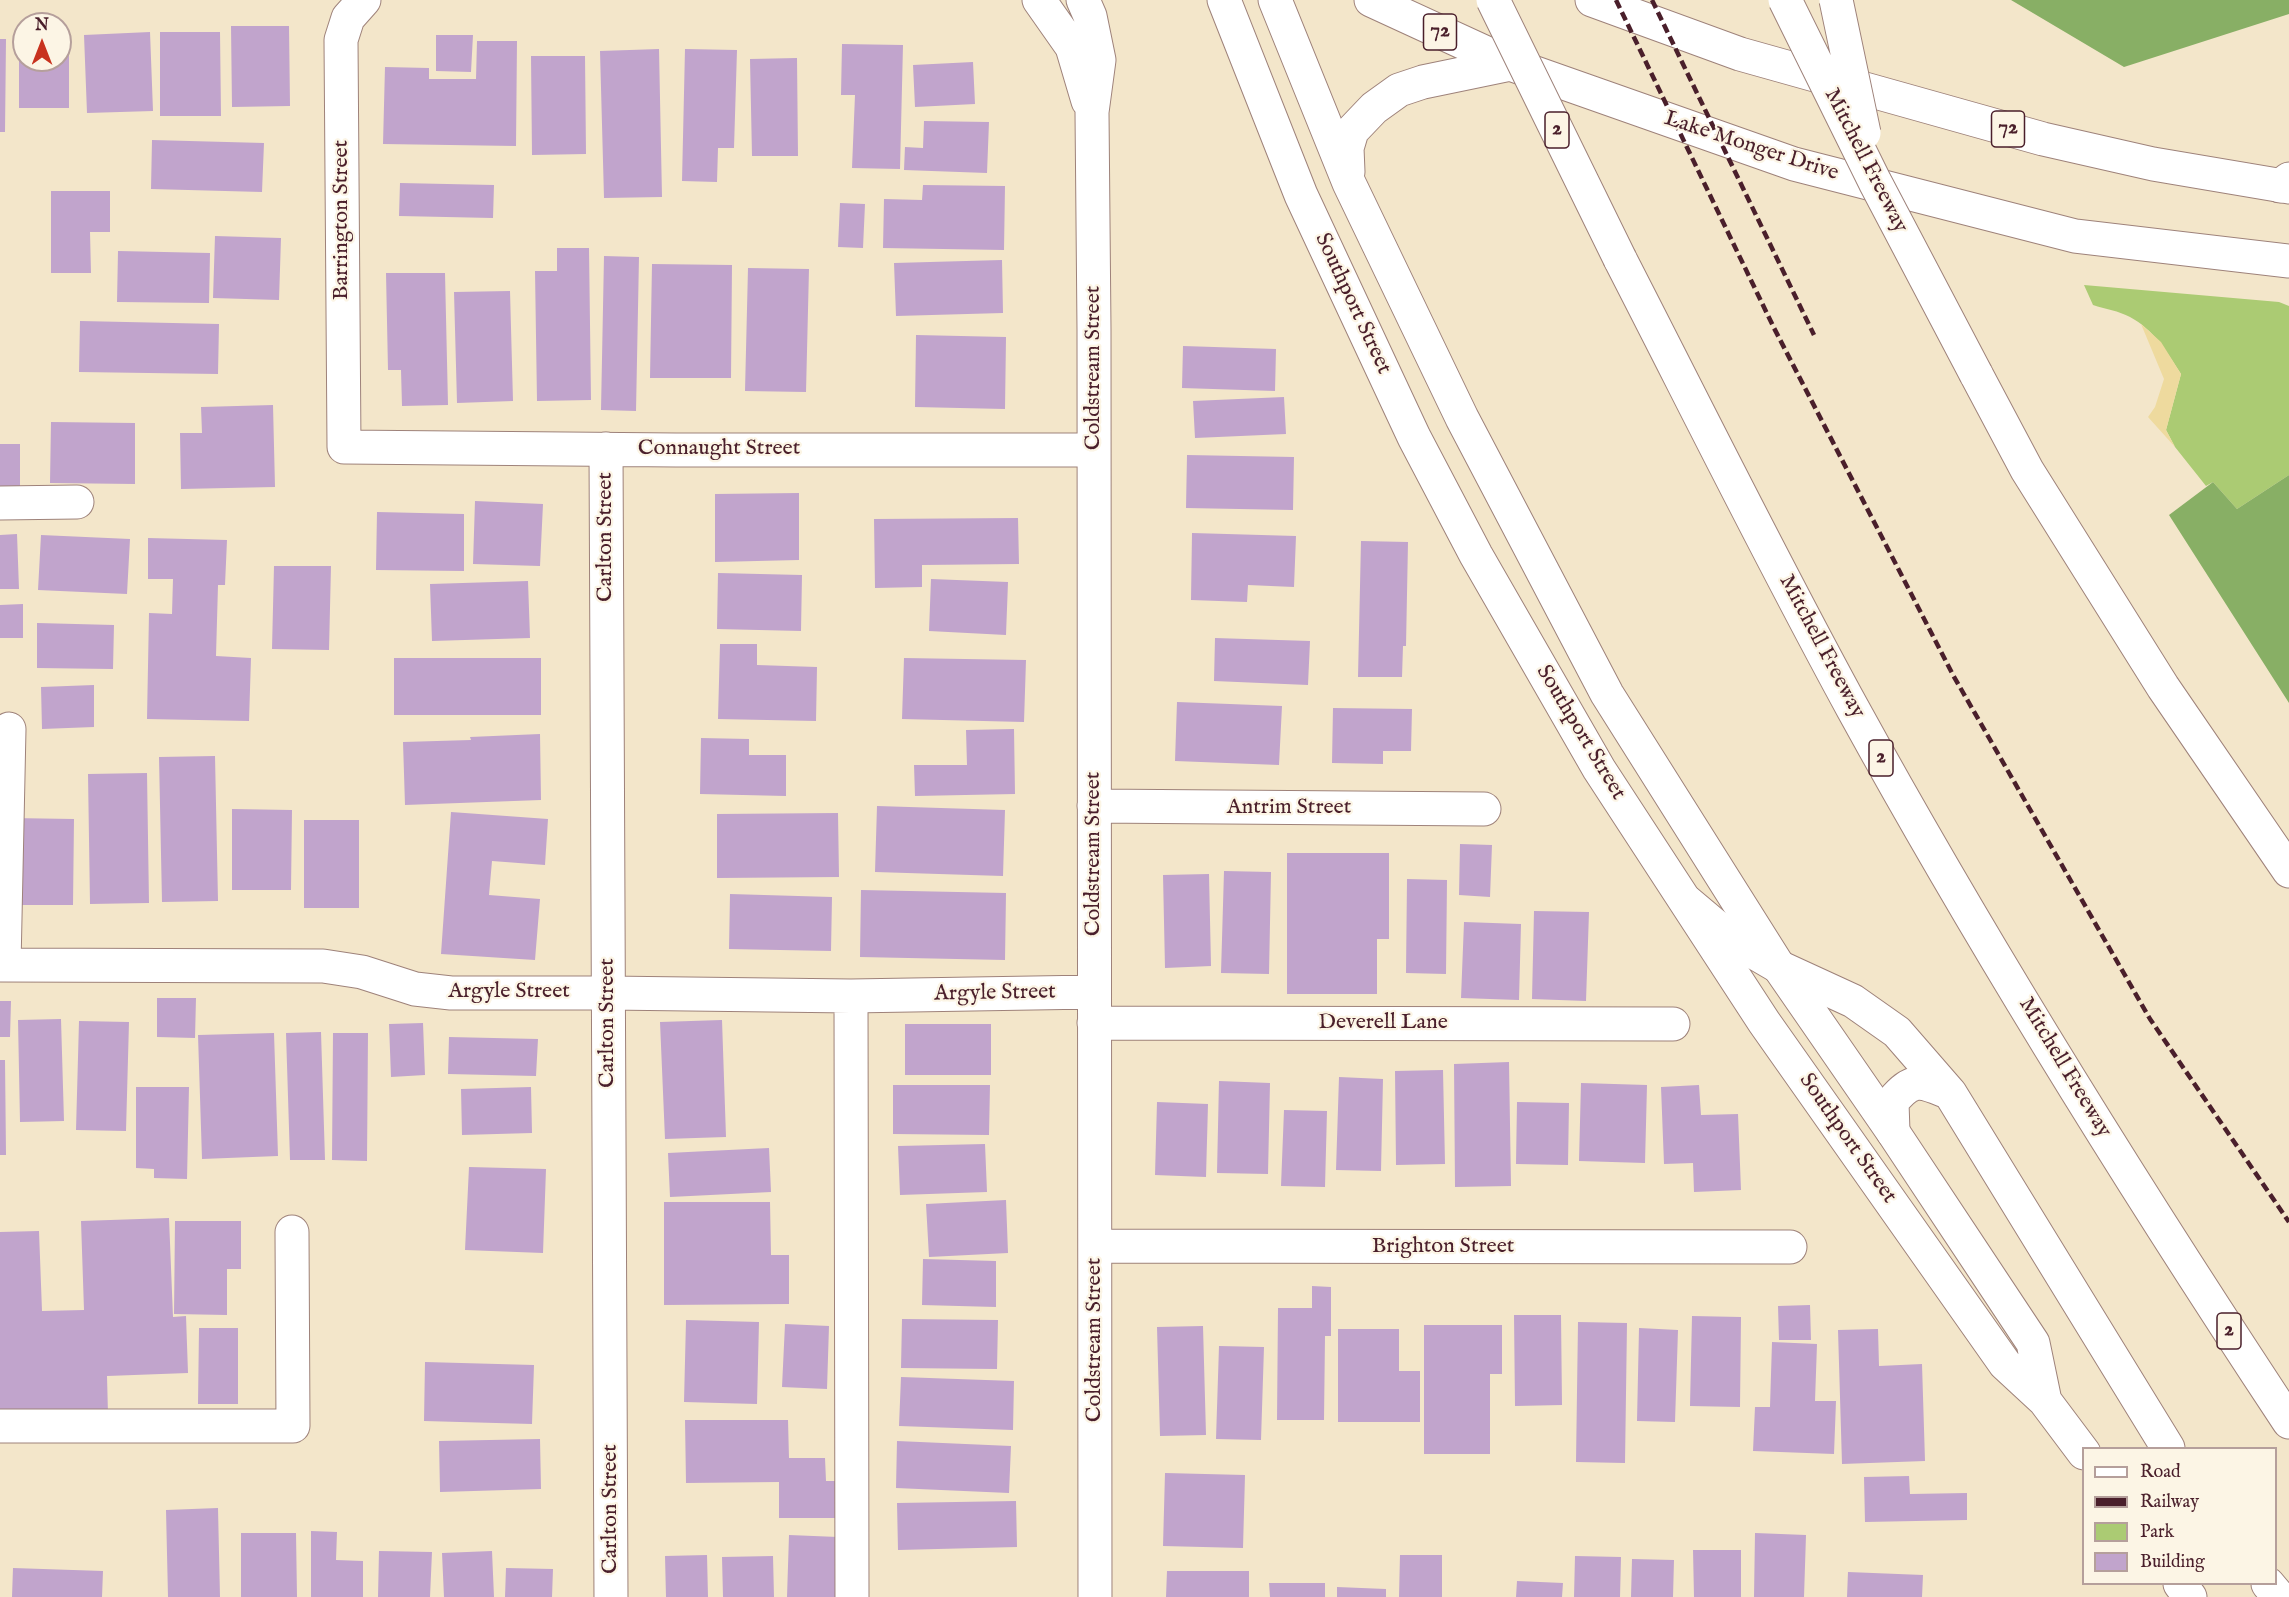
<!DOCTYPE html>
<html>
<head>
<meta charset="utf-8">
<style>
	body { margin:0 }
	#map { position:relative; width:2289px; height:1597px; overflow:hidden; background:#f3e6ca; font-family:"IM FELL English",serif }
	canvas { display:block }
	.legend { position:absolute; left:2082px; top:1447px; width:195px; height:138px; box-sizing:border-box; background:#fcf5e5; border:2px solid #b59f9b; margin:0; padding:8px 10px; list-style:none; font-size:18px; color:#4a1f2b }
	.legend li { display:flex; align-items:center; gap:12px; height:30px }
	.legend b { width:30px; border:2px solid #b59f9b }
	.north { position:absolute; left:12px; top:12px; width:60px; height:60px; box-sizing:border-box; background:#fcf5e5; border:2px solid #b59f9b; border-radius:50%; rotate:0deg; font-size:16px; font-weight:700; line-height:24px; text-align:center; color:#4a1f2b }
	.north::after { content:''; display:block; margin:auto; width:21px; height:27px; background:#c8321e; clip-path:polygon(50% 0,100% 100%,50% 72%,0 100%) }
</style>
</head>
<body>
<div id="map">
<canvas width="2289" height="1597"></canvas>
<ul class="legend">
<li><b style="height:8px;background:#fff"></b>Road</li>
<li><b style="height:8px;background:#4a1f2b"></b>Railway</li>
<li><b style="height:16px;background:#abcb73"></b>Park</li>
<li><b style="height:16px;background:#c1a4cc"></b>Building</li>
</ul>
<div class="north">N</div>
</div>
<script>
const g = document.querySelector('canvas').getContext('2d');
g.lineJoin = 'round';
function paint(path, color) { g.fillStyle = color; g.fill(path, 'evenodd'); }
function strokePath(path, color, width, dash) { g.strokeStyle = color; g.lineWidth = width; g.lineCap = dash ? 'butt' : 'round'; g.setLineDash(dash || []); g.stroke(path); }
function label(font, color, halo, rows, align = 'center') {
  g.font = font + ' "IM FELL English",serif'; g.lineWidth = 4.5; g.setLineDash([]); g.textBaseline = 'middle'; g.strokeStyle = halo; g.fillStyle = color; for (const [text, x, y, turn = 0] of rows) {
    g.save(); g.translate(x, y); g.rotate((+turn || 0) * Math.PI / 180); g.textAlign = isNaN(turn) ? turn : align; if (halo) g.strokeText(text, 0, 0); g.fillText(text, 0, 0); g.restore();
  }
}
paint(new Path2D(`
	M2084 285 2279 302 2289 306V475L2237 509 2213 482 2206 486 2175 447 2166 430 2181 374C2167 352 2153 329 2130 317 2119 311 2105 309 2093 305Z`), '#abcb73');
paint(new Path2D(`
	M2011 0H2289V14L2124 67Z
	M2289 475V703L2169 515 2213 482 2237 509Z`), '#88af65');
paint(new Path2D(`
	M2141 324 2161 342 2181 374 2166 430 2175 447 2148 417 2155 407 2164 379Z`), '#eeda9e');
paint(new Path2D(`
	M231 26H289L290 106 232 107Z
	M19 30H24V60H60V30H69V108H19Z
	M150 32 153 111 87 113 84 35Z
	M160 32H220L221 116H160Z
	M436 35H473L471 72 436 71Z
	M0 39H6L5 132H0Z
	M477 41H517L516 146 383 144 385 67 429 68V79H476Z
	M842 44 903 45 900 169 852 168 855 95H841Z
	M659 49 662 197 604 198 600 51Z
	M685 49 737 50 734 148H718L717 182 682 181Z
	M531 56H585L586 154 532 155Z
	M797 58 798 156H752L750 59Z
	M973 62 975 104 915 107 913 65Z
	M924 121 989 122 987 173 904 170 905 147 923 148Z
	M152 140 264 143 262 192 151 189Z
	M400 183 494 185 493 218 399 216Z
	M923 185 1005 186 1004 250 883 248 884 199 922 200Z
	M51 191H110V232H90L91 273H51Z
	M840 203 865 204 863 248 838 247Z
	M215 236 281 238 279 300 213 298Z
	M557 248H589L591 400 537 401 535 271H557Z
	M118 251 210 253 209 303 117 302Z
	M604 256 639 257 636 411 601 410Z
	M1002 260 1003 313 896 316 894 263Z
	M652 264 732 265 731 378H650Z
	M748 268 809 269 806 392 745 391Z
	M386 273H445L448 405 402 406 401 370H388Z
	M510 291 513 401 457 403 454 292Z
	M80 321 219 324 218 374 79 372Z
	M916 335 1006 337 1005 409 915 407Z
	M1183 346 1276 349 1275 391 1182 388Z
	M1284 397 1286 434 1195 438 1193 401Z
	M273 405 275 487 181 489 180 433H202L201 407Z
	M51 422 135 423V484L50 483Z
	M0 444H20V490H0Z
	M1187 455 1294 457 1293 510 1186 508Z
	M799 493V560L715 562V494Z
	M475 501 543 504 540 566 473 564Z
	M377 512 464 514V571L376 570Z
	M1018 518 1019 564 922 565V587L875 588 874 519Z
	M1192 533 1296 536 1294 587 1248 585 1247 602 1191 600Z
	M17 534 19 589H0V535Z
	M41 535 130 539 127 594 38 590Z
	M148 538 227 540 225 585H218L216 656 251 658 249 721 147 719 149 613 172 614 173 579H148Z
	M1361 541 1408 542 1406 646H1403L1402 677H1358Z
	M274 566H331L329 650 272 649Z
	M718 573 802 575 801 631 717 629Z
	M931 579 1008 582 1006 635 929 631Z
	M528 581 530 638 432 641 430 584Z
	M23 604V638H0V605Z
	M37 623 114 625 113 669 37 668Z
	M1215 638 1310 641 1308 685 1214 681Z
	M720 644H757V665L817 667 816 721 718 719Z
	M394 658H541V715H394Z
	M904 658 1026 660 1024 722 902 719Z
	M94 685V727L42 729 41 687Z
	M1177 702 1282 706 1279 765 1175 761Z
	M1333 708 1412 709 1411 751H1383V764L1332 763Z
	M1014 729 1015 794 915 796 914 765H967L966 730Z
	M540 734 541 800 405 805 403 742 471 740 470 737Z
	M701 738 749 739V755H786V796L700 794Z
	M215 756 218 901 162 902 159 757Z
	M147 773 149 903 90 904 88 774Z
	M877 806 1005 810 1003 876 875 872Z
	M232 809 292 810 291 890H232Z
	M451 812 548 819 545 865 492 861 489 895 540 899 535 960 441 954Z
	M838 813 839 877 717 878V814Z
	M11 818 74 819 73 905H10Z
	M304 820H359V908H304Z
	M1460 844 1492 845 1490 897 1459 895Z
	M1287 853H1389V939H1377V994H1287Z
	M1224 871 1271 872 1269 974 1221 973Z
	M1209 874 1211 966 1165 968 1163 875Z
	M1407 879 1447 880 1446 974 1406 973Z
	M861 890 1006 893 1005 960 860 957Z
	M730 894 832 897 831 951 729 949Z
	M1534 911 1589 912 1586 1001 1532 999Z
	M1464 922 1521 924 1519 1000 1461 998Z
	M157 998H196L195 1038 157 1037Z
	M0 1001H11L10 1037H0Z
	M61 1019 64 1121 20 1122 18 1020Z
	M722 1020 726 1137 665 1139 660 1022Z
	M79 1021 129 1022 126 1131 76 1130Z
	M423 1023 425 1075 391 1077 389 1024Z
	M905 1024H991V1075H905Z
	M321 1032 325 1160H290L286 1033Z
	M274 1033 278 1156 202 1159 198 1035Z
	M333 1033H368L367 1161 332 1160Z
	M449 1037 538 1039 536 1076 448 1074Z
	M0 1060H5L6 1155H0Z
	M1509 1062 1511 1186 1455 1187 1454 1064Z
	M1443 1070 1445 1164 1396 1165 1395 1071Z
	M1339 1077 1383 1079 1381 1171 1336 1170Z
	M1219 1081 1270 1083 1268 1174 1217 1173Z
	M1581 1083 1647 1085 1645 1163 1579 1161Z
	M893 1085H990L989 1135 893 1134Z
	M1699 1085 1701 1115 1738 1114 1741 1190 1694 1192 1693 1163 1664 1164 1661 1087Z
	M136 1087H189L187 1179 154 1178V1169L136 1168Z
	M531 1087 532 1133 462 1135 461 1089Z
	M1157 1102 1208 1104 1206 1177 1155 1175Z
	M1517 1102 1569 1103 1568 1165 1516 1164Z
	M1284 1110 1327 1111 1325 1187 1281 1186Z
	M985 1144 987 1192 900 1195 898 1146Z
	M769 1148 771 1192 670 1197 668 1153Z
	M469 1167 546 1169 543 1253 465 1250Z
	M1006 1200 1008 1253 929 1257 926 1204Z
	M664 1202H770L771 1255H789V1304L664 1305Z
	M169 1218 173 1317 186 1316 188 1373 107 1376 108 1414 0 1418V1232L39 1231 42 1311 84 1310 81 1221Z
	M175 1221H241V1269H227V1315L174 1314Z
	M923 1259 996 1261V1307L922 1305Z
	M1312 1286 1331 1287V1336H1325L1324 1420H1277L1278 1308H1312Z
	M1810 1305 1811 1340H1779L1778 1306Z
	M1514 1315H1561L1562 1405 1515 1406Z
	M1692 1316 1741 1317 1740 1407 1690 1406Z
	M902 1319 998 1320 997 1369 901 1368Z
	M686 1320 759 1322 757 1404 684 1402Z
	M1578 1322 1627 1323 1625 1463 1576 1462Z
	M785 1324 829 1326 827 1389 782 1387Z
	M1424 1325H1502V1374H1490V1454H1424Z
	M1203 1326 1206 1435 1160 1436 1157 1327Z
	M199 1328H238V1404H198Z
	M1639 1328 1678 1330 1675 1422 1637 1421Z
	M1338 1329H1399V1371H1420V1422H1338Z
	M1878 1329 1879 1366 1922 1364 1925 1461 1842 1464 1838 1330Z
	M1772 1342 1817 1344 1815 1401H1836L1834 1454 1753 1451 1755 1407H1770Z
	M1219 1346 1264 1347 1261 1440 1216 1439Z
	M425 1362 534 1365 532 1424 424 1421Z
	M901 1377 1014 1381 1013 1430 899 1426Z
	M685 1420H788L789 1458H825L826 1481H838V1518H779V1482L686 1483Z
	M540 1439 541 1489 440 1492 439 1441Z
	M897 1441 1011 1446 1009 1493 896 1488Z
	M1165 1473 1245 1475 1243 1548 1163 1546Z
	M1909 1476 1910 1494 1967 1493V1520L1865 1522 1864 1477Z
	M1016 1501 1017 1547 898 1550 897 1503Z
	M218 1508 220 1597H168L166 1510Z
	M311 1531 337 1532 336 1560 363 1561V1597H311Z
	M241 1533H296L297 1597H241Z
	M1755 1533 1806 1535 1804 1597H1754Z
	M789 1535 838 1537 837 1597H787Z
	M1693 1550H1741V1597H1694Z
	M379 1551 432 1552 430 1597H378Z
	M492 1551 494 1597H444L442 1553Z
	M707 1555 708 1597H666L665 1556Z
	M1400 1555H1442V1597H1399Z
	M773 1556 774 1597H723L722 1557Z
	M1575 1556 1621 1557 1620 1597H1574Z
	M1632 1559 1674 1560 1673 1597H1631Z
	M13 1568 103 1571 102 1597H12Z
	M506 1568 553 1569 552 1597H505Z
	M1167 1571H1249V1597H1166Z
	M1848 1572 1923 1575 1922 1597H1847Z
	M1517 1581 1563 1583 1562 1597H1516Z
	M1269 1583H1325V1597H1270Z
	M1337 1587 1386 1589V1597H1337Z`), '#c1a4cc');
const minor = new Path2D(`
	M364 0 348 18 341 40 344 447 676 450H1094
	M1039 0 1072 47 1088 101
	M1083 0 1090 16 1099 60 1092 112 1094 330 1095 1597
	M606 449 611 1597
	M0 503 77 502
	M1094 806 1484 809
	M0 965 323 966 362 972 415 989 451 993H608L851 996 1094 992
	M4 965 9 729
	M851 996 852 1597
	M1094 1023 1673 1024
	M1095 1246 1790 1247
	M0 1426H293L292 1232`);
const major = new Path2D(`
	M1224 0 1301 195 1414 437 1476 555 1599 769 1764 1022 2005 1364 2045 1401 2084 1453
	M1275 0 1349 183 1462 418 1607 694 1779 967 1893 1132 2033 1343 2045 1401
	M1371 0 1510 64 1794 164 2075 236 2289 261
	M1592 0 1740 54 2043 139 2153 164 2289 187
	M1348 172 1347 148 1352 131 1374 108 1399 90 1423 82 1510 64
	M2180 1584 2190 1597`);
const highway = new Path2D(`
	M2280 186 2289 179
	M1620 259C1697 409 1772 561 1853 709 1987 953 2135 1189 2289 1422
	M1976 374 2027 470 2163 687 2289 871
	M1687 902 1731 939 1779 967 1853 1001 1897 1032 1950 1093 2168 1448
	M1893 1132 1892 1102C1914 1075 1922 1082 1950 1093
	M2268 1584 2279 1597`);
strokePath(minor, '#9e827a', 35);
strokePath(major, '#9e827a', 35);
strokePath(highway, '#9e827a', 35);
strokePath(minor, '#fff', 33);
strokePath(major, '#fff', 33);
strokePath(highway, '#fff', 33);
strokePath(new Path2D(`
	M1616 0 1774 328 1953 675 2150 1019 2289 1222
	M1652 0 1814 335`), '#4a1f2b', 4.5, [9, 4.5]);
const highwayBridge = new Path2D(`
	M1493 0 1620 259
	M1785 0 1875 182 1976 374
	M1836 0 1864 133`);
strokePath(highwayBridge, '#9e827a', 35, []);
strokePath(highwayBridge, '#fff', 33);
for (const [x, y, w] of [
	[1440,32,33],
	[2008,129,33],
	[1557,130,24],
	[1881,758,24],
	[2229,1331,24]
]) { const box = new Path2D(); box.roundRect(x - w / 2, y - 18, w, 36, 4.5); g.fillStyle = '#fcf5e5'; g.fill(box); strokePath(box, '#4a1f2b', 1.5); }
label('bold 21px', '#4a1f2b', null, [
	["72",1440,32],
	["72",2008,129],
	["2",1557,130],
	["2",1881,758],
	["2",2229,1331]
]);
label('22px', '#4a1f2b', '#fcf5e5', [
	["Lake Monger Drive",1751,147,18],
	["Mitchell Freeway",1865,161,63],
	["Barrington Street",342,220,-90],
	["Southport Street",1352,304,65],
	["Coldstream Street",1094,368,-90],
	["Connaught Street",719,449],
	["Carlton Street",606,537,-90],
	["Mitchell Freeway",1821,647,62],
	["Southport Street",1580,733,59],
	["Antrim Street",1289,808],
	["Coldstream Street",1094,854,-90],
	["Argyle Street",509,992],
	["Argyle Street",995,994,-1],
	["Carlton Street",608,1023,-90],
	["Deverell Lane",1383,1023],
	["Mitchell Freeway",2064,1068,59],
	["Southport Street",1847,1139,55],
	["Brighton Street",1443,1247],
	["Coldstream Street",1095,1340,-90],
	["Carlton Street",611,1509,-90]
]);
</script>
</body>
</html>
